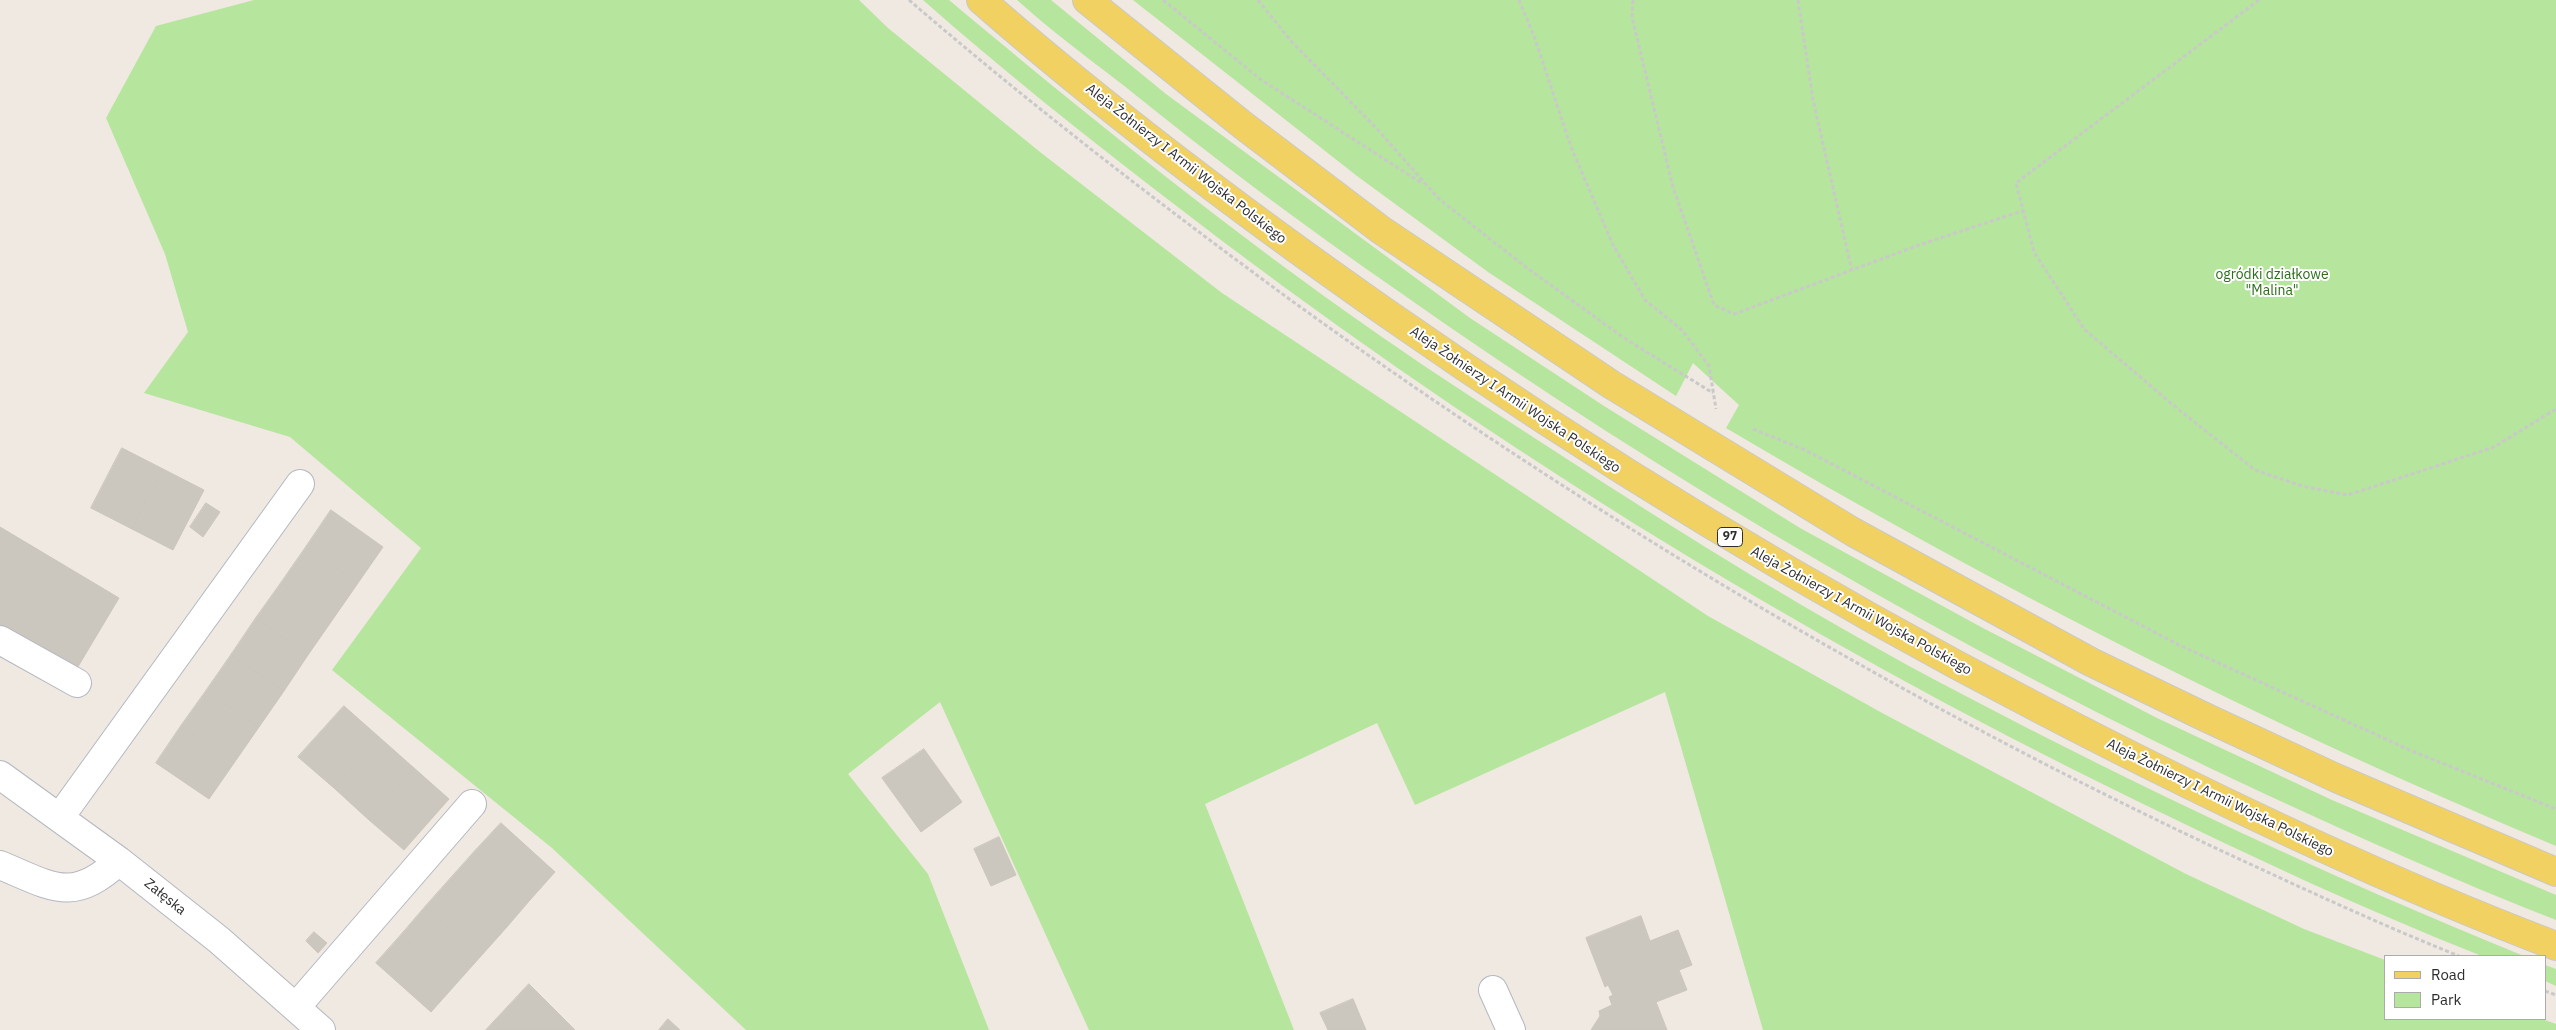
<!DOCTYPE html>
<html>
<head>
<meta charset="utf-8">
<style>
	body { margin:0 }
	#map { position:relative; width:2556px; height:1030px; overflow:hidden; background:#efe9e1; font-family:"IBM Plex Sans",sans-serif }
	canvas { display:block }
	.legend { position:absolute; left:2384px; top:955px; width:162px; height:65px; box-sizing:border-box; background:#fff; border:1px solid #ababab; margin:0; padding:6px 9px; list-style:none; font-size:15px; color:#2e2e2e }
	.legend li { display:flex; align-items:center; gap:10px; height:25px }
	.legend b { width:25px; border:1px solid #ababab }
</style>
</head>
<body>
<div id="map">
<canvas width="2556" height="1030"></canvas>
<ul class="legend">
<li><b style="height:6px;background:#f2d163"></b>Road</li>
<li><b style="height:14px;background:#b6e59e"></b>Park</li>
</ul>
</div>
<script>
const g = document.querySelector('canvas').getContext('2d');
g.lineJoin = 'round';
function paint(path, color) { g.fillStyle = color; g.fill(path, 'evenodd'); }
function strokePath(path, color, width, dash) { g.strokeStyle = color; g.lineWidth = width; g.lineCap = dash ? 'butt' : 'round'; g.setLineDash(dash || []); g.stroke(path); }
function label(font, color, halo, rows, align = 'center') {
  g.font = font + ' "IBM Plex Sans",sans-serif'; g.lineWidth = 4; g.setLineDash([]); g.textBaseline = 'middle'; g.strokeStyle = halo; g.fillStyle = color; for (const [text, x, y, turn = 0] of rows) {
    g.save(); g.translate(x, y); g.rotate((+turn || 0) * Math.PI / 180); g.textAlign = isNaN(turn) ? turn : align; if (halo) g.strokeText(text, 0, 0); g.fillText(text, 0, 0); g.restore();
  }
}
paint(new Path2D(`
	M254 0H859L888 28 1040 152 1222 293 1708 616 1884 714 2186 874 2304 929 2385 960V1019H2542L2556 1024V1030H1763L1665 692 1415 805 1377 723 1205 804 1294 1030H1089L940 702 848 774 928 874 989 1030H746L552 848 332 670 421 548 290 437 144 393 188 332 165 254 106 118 156 26Z
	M923 0H949C1089 117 1232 233 1382 337 1438 376 1496 413 1553 450 1685 536 1820 620 1960 693 2144 790 2332 878 2524 956H2482C2365 910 2250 856 2137 801 1794 634 1468 432 1166 198 1083 134 1001 69 923 0Z
	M1017 0H1051L1166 94 1470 318 1604 406 1800 528 1981 627 2157 718 2332 800 2556 895V920C2458 882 2361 838 2265 794 1962 653 1672 484 1398 291 1304 226 1212 157 1123 85 1087 57 1050 30 1017 0Z
	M1133 0H2556V846C2269 726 1994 587 1726 428L1739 405 1693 363 1676 396 1488 272 1357 176Z
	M2545 965 2556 969V986L2545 981Z`), '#b6e59e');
const building = new Path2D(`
	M122 448 163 469 132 529 91 508Z
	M163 469 204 490 173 550 132 529Z
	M206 503 220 512 203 537 190 527Z
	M331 510 383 547 358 583 306 547Z
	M0 527 119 598 73 675 0 632Z
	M306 547 358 583 333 619 281 583Z
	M281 583 333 619 308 655 256 618Z
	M256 618 308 655 284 691 231 655Z
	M231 655 284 691 259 727 206 691Z
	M206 691 259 727 234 763 181 726Z
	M344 706 379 737 334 788 298 757Z
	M181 726 234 763 209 799 156 763Z
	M379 737 414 768 369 820 334 788Z
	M924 749 962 802 921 832 882 778Z
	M414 768 449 799 404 850 369 820Z
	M501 823 555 872 530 900 475 851Z
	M999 837 1016 875 991 886 974 849Z
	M475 851 530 900 506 928 450 879Z
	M450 879 506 928 481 956 425 907Z
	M425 907 481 956 456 984 401 935Z
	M1641 916 1650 941 1678 930 1692 965 1679 970 1687 990 1656 1002 1667 1030H1591L1600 1016 1599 1011 1612 1005 1609 997 1613 995 1608 985 1605 987 1586 938Z
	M314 932 327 943 318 953 306 941Z
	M401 935 456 984 431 1012 376 963Z
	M529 984 575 1030H486Z
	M1353 999 1366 1030H1328L1320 1013Z
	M668 1019 680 1030H659Z`);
paint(building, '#cbc7bf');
strokePath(building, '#cbc5ba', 1);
const minor = new Path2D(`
	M0 640 77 683
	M0 775 119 861 219 940 321 1030
	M60 817 300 484
	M0 865C53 887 72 904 119 861
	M1493 990 1511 1030
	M296 1007 472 804`);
const major = new Path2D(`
	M981 0C1109 112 1245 214 1385 312 1595 459 1814 592 2042 710 2209 797 2380 879 2556 946
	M1087 0 1244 126 1381 230 1612 385 1853 532 2091 662 2207 718 2336 778 2556 872`);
strokePath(minor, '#b4b7c1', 30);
strokePath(major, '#c9c9c9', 30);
strokePath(new Path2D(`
	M909 0C1032 106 1161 205 1292 301 1582 510 1884 691 2207 844 2291 883 2374 922 2459 956
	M1163 0 1260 79 1423 184
	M1258 0 1291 41 1378 130 1439 199 1527 268 1627 340 1713 393
	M1519 0 1534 36 1571 147 1613 245 1645 300 1682 330 1709 366 1716 409
	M1633 0 1632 17 1673 187 1714 305 1734 314 1919 245 2022 211
	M1798 0 1813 100 1852 271
	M2259 0 2016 183 2034 252 2084 329 2173 405 2255 470 2302 486 2348 495 2494 447 2556 409
	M1753 429 1805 450 2179 645 2412 751 2556 809
	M2545 991 2556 995`), '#c9c9c9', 3, [4, 2.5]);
strokePath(minor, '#fff', 28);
strokePath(major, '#f2d163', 28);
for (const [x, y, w] of [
	[1730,537,25]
]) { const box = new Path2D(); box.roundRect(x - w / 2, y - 9.5, w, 19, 4); g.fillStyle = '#fff'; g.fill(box); strokePath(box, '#2e2e2e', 1); }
label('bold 12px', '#2e2e2e', null, [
	["97",1730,537]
]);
label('14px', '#2e2e2e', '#fff', [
	["Aleja Żołnierzy I Armii Wojska Polskiego",1186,164,38],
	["Aleja Żołnierzy I Armii Wojska Polskiego",1515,400,34],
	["Aleja Żołnierzy I Armii Wojska Polskiego",1861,611,29],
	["Aleja Żołnierzy I Armii Wojska Polskiego",2220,798,26],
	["Załęska",165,897,39]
]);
label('14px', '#2c6e1b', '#fff', [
	["ogródki działkowe",2272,275],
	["\"Malina\"",2272,291]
]);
</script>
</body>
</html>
